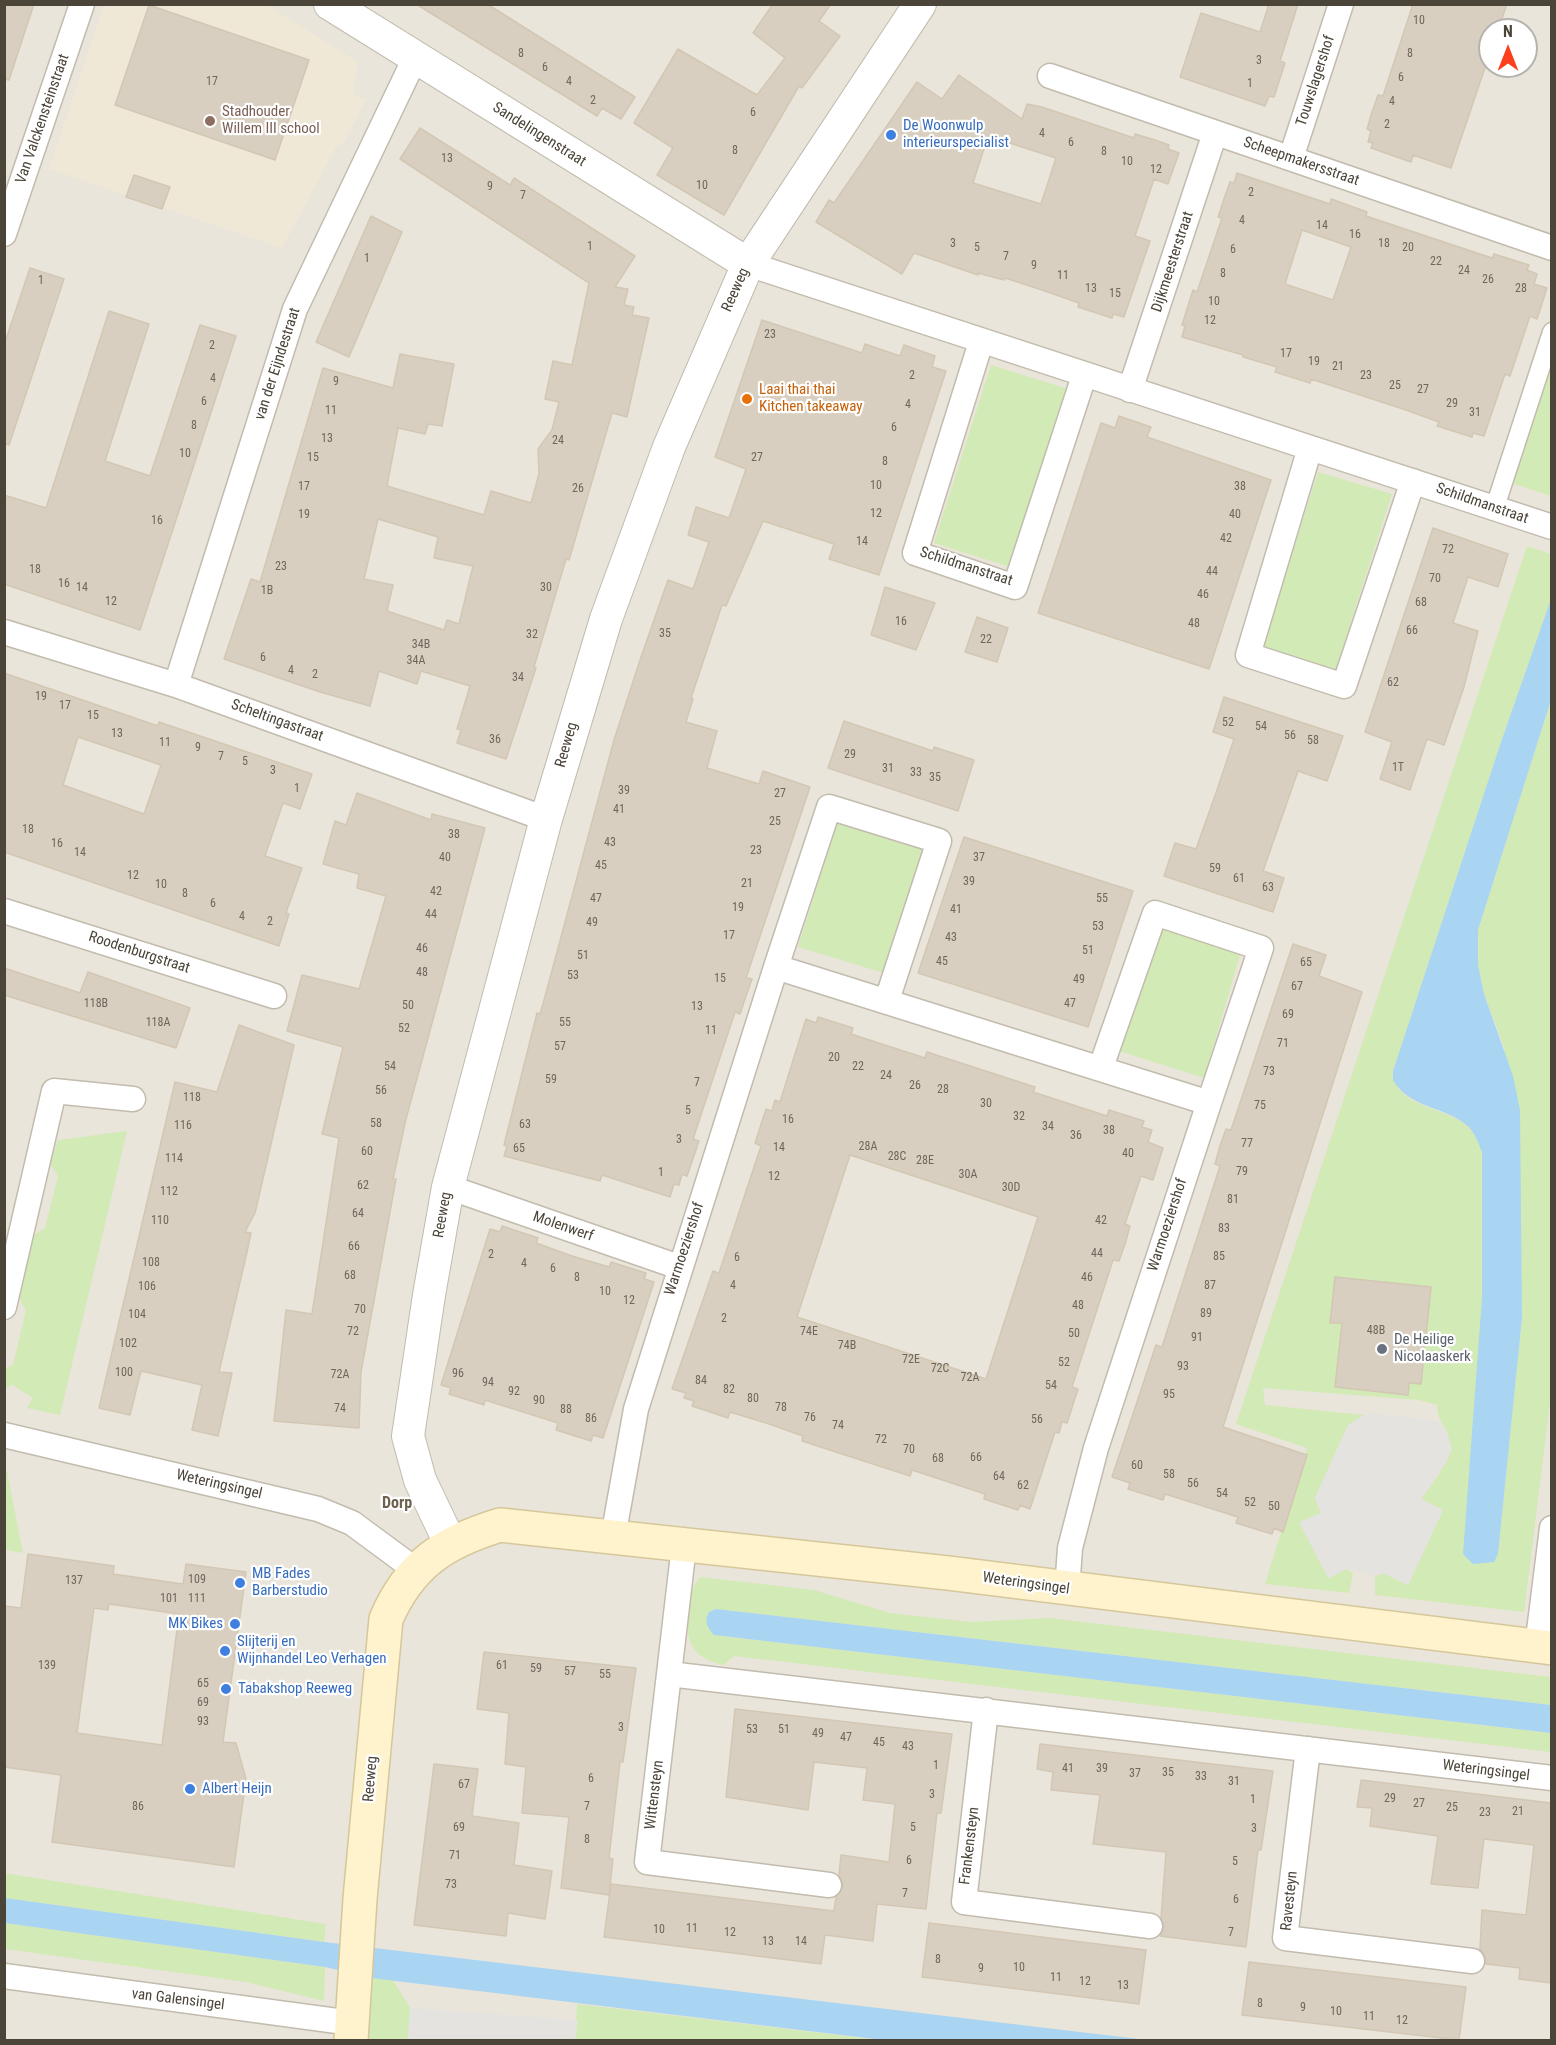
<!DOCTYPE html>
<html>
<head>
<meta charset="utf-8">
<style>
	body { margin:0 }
	#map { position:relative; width:1556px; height:2045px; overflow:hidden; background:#f6f3ec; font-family:"Roboto Condensed",sans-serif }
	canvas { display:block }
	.frame { position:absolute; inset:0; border:6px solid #4b4439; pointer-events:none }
	.north { position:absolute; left:1478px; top:18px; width:60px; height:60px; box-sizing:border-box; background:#fff; border:2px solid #b7b4b0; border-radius:50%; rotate:0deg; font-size:16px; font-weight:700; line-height:24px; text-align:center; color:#4b4439 }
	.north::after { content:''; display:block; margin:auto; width:21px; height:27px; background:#fc3f1d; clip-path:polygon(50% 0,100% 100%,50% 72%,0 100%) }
</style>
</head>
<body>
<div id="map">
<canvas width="1556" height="2045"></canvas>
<div class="frame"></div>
<div class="north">N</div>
</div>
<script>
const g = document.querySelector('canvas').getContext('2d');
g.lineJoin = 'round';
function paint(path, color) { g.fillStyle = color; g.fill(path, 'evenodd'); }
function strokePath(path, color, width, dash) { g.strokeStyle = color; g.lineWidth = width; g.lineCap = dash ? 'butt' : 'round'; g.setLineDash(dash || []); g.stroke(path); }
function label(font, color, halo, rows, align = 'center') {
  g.font = font + ' "Roboto Condensed",sans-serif'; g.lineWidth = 4.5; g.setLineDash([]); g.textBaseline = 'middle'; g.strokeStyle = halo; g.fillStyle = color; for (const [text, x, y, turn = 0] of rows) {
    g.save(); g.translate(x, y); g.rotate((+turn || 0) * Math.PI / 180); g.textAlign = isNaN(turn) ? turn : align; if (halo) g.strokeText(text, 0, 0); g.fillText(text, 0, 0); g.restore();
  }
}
paint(new Path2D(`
	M5 5H1551V2040H5ZM1490 30H1526V66H1490Z`), '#eae5da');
paint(new Path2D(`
	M104 5H267L358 62 353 92 355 96 366 99 344 142 336 147 282 248 49 169Z`), '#efe8d6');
paint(new Path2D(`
	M1551 354V496L1511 483Z
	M991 365 1068 389 1010 567 934 543Z
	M1318 472 1392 494 1335 671 1262 649Z
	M1527 546 1551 554V599L1500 745 1393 1071C1393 1106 1443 1107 1465 1124 1474 1131 1478 1142 1482 1152V1298L1498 1554 1522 1318 1504 1047 1484 994 1478 965V930L1551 700 1552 1386 1524 1612 1375 1595V1576L1383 1573 1408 1585 1443 1510 1421 1500C1434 1480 1457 1457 1446 1431 1441 1419 1438 1420 1437 1405L1419 1400 1263 1388 1265 1405 1364 1415 1348 1425 1315 1498 1321 1513 1329 1578 1347 1568 1353 1574 1349 1593 1265 1584 1307 1448 1236 1424Z
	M839 818 924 845 884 973 798 947Z
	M1161 920 1243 945 1204 1078 1119 1051Z
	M127 1131 60 1415 27 1408 33 1398 11 1384 5 1390V1369L13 1365 26 1310 19 1298 34 1235 45 1228 58 1176 50 1164 58 1140Z
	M5 1471H7L23 1553 5 1550Z
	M700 1577 814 1590 890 1613 971 1622 1049 1618 1551 1677V1705L716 1609 709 1612 714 1635 1551 1733V1752L734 1656 724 1665C695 1660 684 1642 688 1613 690 1599 691 1589 700 1577Z
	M4 1873 326 1924 324 1942 5 1898Z
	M5 1923 325 1967 324 2001 246 1982 5 1949Z
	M371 1978 393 1980 410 2008 408 2040H366Z
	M577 2004 880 2040H575Z`), '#d2eab5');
paint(new Path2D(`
	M1372 1413 1438 1421 1447 1432 1452 1449 1447 1461 1421 1499 1443 1510 1408 1585 1383 1573 1375 1576 1347 1569 1328 1578 1299 1522 1321 1513 1315 1498 1348 1425 1364 1415Z
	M410 2008 578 2020 575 2040H408Z`), '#e5e3e0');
paint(new Path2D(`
	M1551 599V700L1478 930V965L1484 994 1513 1076 1520 1110 1522 1318 1498 1554 1494 1562 1473 1564 1463 1554 1482 1298V1152C1478 1142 1474 1130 1465 1124 1443 1106 1409 1108 1393 1080V1071L1500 745Z
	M716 1609 1551 1705V1733L714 1635C707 1627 704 1622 709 1612Z
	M5 1898 324 1942 1147 2040H883L371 1978 325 1967 5 1923Z`), '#a9d4f2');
const building = new Path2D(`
	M4 4H34L9 80 4 79Z
	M416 4H487L635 97 621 119 602 108 597 116Z
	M773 4H831L819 21 840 36 802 88 799 86 724 215 657 175 673 148 634 123 678 49 757 95 785 58 753 33Z
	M1269 4H1298L1280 61 1285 63 1274 97 1269 96 1265 106 1180 77 1201 13 1260 32Z
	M1413 4H1507L1498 30H1490V53L1451 168 1413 155 1411 162 1371 148 1373 143 1368 142 1371 131 1367 129 1372 112 1378 95 1383 96Z
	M149 5 309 60 275 160 115 105Z
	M959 75 1022 119 1027 104 1042 107 1134 138 1135 134 1155 140 1169 145 1168 149 1179 153 1168 184 1154 179 1135 236 1150 241 1124 317 1113 314 1112 318 1078 307 1079 303 1042 290 1005 278 1004 280 978 273V275L914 253 902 274 816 222 829 200 834 203 917 82 942 99ZM988 136 1056 158 1041 204 973 183Z
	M420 128 510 185 514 178 635 256 615 287 628 289 624 305 634 307 632 315 649 318 627 417 612 413 569 560 566 559 534 667 536 668 506 759 457 743 461 730 457 729 470 686 421 671 417 684 379 671 370 706 320 692 224 659 251 579 260 582 323 368 393 388 400 354 454 364 442 426 428 424 425 434 398 428 387 486 484 515 491 491 531 503 539 474 538 449 552 430 559 402 545 399 553 361 572 365 589 283 400 159ZM378 519 438 537 434 558 473 566 459 624 447 620 444 630 387 611 393 585 364 579Z
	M1237 173 1330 204 1331 199 1367 212 1366 216 1492 258 1494 254 1529 265 1527 270 1537 274 1534 284 1547 288 1537 319 1530 316 1510 376 1505 374 1484 436 1473 433 1472 437 1456 432 1437 426 1439 422 1403 409 1311 379 1310 383 1275 372 1277 367 1243 357V355L1182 337 1185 326 1182 325 1193 290 1197 292 1222 218 1218 217 1224 199 1230 182 1234 183ZM1302 230 1351 247 1333 300 1285 284Z
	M134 175 170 187 162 209 126 197Z
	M371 216 402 232 349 357 316 342Z
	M30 268 64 279 9 445 4 444V345Z
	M109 311 149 324 105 461 150 476 200 325 236 336 140 630 4 584V495L46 508Z
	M762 320 862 353 865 344 900 356 904 345 935 356 932 367 946 371 879 575 829 559 834 544 763 521 726 606 722 605 691 698 693 699 686 722 717 731 707 768 759 784 763 771 810 787 746 978 752 979 746 996 740 1014 735 1012 693 1139 699 1141 687 1176 682 1174 679 1185 674 1184 670 1197 602 1175 600 1181 504 1156 507 1146 504 1145 537 1013 540 1014 543 1004 614 740 640 660 668 580 693 589 709 542 688 535 696 507 729 518 746 469 715 457Z
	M1119 416 1151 427 1147 437 1271 480 1209 669 1038 613 1101 423 1115 428Z
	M1433 528 1508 554 1498 587 1468 577 1453 623 1478 631 1464 687 1444 745 1427 739 1410 790 1380 779 1392 742 1365 732Z
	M885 587 935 603 916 650 871 635Z
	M977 617 1008 628 997 662 965 652Z
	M4 673 158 726 159 722 312 774 300 809 283 803 265 856 302 868 286 913 289 914 279 946 4 852ZM78 737 161 765 144 814 63 785Z
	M1224 697 1343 736 1327 781 1298 771 1263 871 1284 878 1273 912 1164 876 1175 843 1196 849 1217 790 1234 739 1213 732Z
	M844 721 933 751 934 747 974 760 958 811 828 768Z
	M357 793 431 820 432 814 485 828 406 1119 393 1179H396L361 1372 359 1428 274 1421 286 1310 312 1314 339 1138 322 1134 343 1047 287 1031 302 975 359 989 386 896 357 888 359 874 323 864 335 821 346 825Z
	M964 837 1133 891 1088 1027 918 973Z
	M1293 944 1326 955 1319 976 1362 992 1223 1427 1307 1455 1283 1532 1274 1528 1272 1534 1236 1523 1238 1517 1165 1494 1163 1500 1128 1489 1130 1483 1112 1477 1156 1345 1162 1347 1220 1166 1215 1164 1220 1146 1226 1129 1231 1130Z
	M4 968 80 993 88 972 190 1008 176 1048 4 995Z
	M818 1017 853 1028 851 1034 925 1058 927 1052 1035 1087 1033 1092 1107 1116 1109 1110 1144 1121 1142 1127 1152 1130 1148 1142 1163 1148 1153 1180 1141 1176 1125 1224 1130 1226 1125 1244 1119 1261 1113 1260 1072 1387 1078 1389 1067 1423 1062 1422 1059 1433 1055 1432 1030 1509 1020 1505 1018 1510 984 1499 985 1494 912 1470 910 1476 802 1441 803 1436 766 1423 730 1412 728 1418 692 1406 694 1401 684 1398 686 1393 672 1389 713 1271 719 1273 761 1146 755 1143 766 1109 772 1111 775 1100 780 1102 806 1019 816 1023ZM850 1155 1038 1217 986 1379 797 1317Z
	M239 1025 294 1045 255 1213 245 1232 251 1233 247 1252 219 1372 232 1373 218 1436 192 1430 202 1385 141 1371 130 1415 99 1408 175 1082 217 1092Z
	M502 1226 538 1238 536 1243 572 1256 609 1267 611 1262 646 1273 644 1279 654 1282 603 1438 593 1435 591 1441 556 1430 558 1423 485 1400 484 1405 465 1399 449 1394 451 1388 441 1385 490 1229 500 1232Z
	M1335 1277 1431 1287 1421 1384 1409 1383 1408 1395 1335 1387 1342 1323H1330Z
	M28 1554 114 1566 113 1574 183 1584 186 1564 246 1572 223 1742 236 1743 246 1779 234 1867 52 1842 61 1775 4 1767V1606L21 1608ZM109 1604 179 1614 162 1745 77 1733 94 1608 108 1610Z
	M484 1652 636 1668 623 1762H620L609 1858 613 1859 609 1895 561 1888 569 1817 522 1813 526 1767 505 1764 509 1713 477 1709Z
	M735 1709 952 1734 941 1813H937L926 1909 877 1904 873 1941 825 1935 821 1964 604 1937 611 1884 834 1911 836 1897 843 1886 839 1875 841 1855 889 1862 895 1804 863 1800 867 1768 814 1762 808 1810 726 1797Z
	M1040 1744 1273 1771 1261 1850H1258L1246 1947 1160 1936 1164 1927 1161 1918 1166 1852 1093 1844 1100 1795 1051 1790 1053 1772 1037 1769Z
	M434 1764 478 1769 472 1816 519 1823 514 1865 552 1871 545 1919 508 1913 506 1936 414 1925Z
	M1361 1780 1551 1803V1983L1519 1979 1520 1968 1486 1964 1485 1956 1480 1949 1482 1910 1526 1915 1534 1845 1484 1839 1478 1888 1431 1884 1438 1836 1370 1826 1372 1808 1357 1807Z
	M929 1923 1146 1950 1139 2004 922 1977Z
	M1249 1962 1466 1987 1459 2040 1242 2015Z`);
paint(building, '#d8cfc1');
strokePath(building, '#d3c7b4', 1.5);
const pedestrian = new Path2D(`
	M1495 507 1552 332`);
const minor = new Path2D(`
	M1050 76 1552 248
	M1291 158 1341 4
	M4 234 82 4
	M748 264 1552 527
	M981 342 915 553 1015 587 1084 376
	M1130 390 1215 133
	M1310 448 1248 655 1344 686 1413 481
	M4 632 176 685 546 819
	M176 685 295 309 415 58
	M4 911 274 996
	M776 967 829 807 939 841 887 1000
	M1101 1067 1155 913 1261 948 1209 1103
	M448 1187 679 1267
	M4 1307 54 1091 133 1099
	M4 1435 318 1509 352 1523 417 1571
	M613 1537 636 1409 776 967 1209 1103 1096 1448 1070 1548 1067 1590
	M684 1546 647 1862 829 1885
	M1537 1647 1552 1528
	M669 1674 1552 1778
	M986 1710 964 1902 1150 1926
	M1308 1749 1285 1938 1472 1961
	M4 1976 352 2023`);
const tertiary = new Path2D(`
	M330 4 748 264
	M450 1543 420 1480 408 1436 429 1295 448 1187 546 819 606 619 669 447 748 264 920 4`);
const secondary = new Path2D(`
	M351 2040 360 1899 386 1619C410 1564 444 1542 500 1525L948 1573 1552 1648`);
strokePath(pedestrian, '#c2bbae', 21);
strokePath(minor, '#c2bbae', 27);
strokePath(tertiary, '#c2bbae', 34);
strokePath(secondary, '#d6c79b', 36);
strokePath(pedestrian, '#fff', 18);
strokePath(minor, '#fff', 24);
strokePath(tertiary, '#fff', 32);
strokePath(secondary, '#fff3cd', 33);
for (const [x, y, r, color] of [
	[210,121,6,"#8d6e63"],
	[891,135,6,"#3f7fe0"],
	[747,399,6,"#e8710a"],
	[1382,1349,6,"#6b7280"],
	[240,1583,6,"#3f7fe0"],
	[235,1624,6,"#3f7fe0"],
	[225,1651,6,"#3f7fe0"],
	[226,1689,6,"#3f7fe0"],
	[190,1789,6,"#3f7fe0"]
]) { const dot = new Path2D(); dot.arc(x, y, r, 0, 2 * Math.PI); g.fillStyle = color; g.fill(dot); strokePath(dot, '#fff', 2); }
label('12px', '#6e675b', null, [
	["10",1419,21],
	["8",521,54],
	["8",1410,54],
	["3",1259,61],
	["6",545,68],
	["6",1401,78],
	["17",212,82],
	["4",569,82],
	["1",1250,84],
	["2",593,101],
	["4",1392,102],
	["6",753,113],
	["2",1387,125],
	["4",1042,134],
	["6",1071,143],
	["8",735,151],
	["8",1104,152],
	["13",447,159],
	["10",1127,162],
	["12",1156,170],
	["10",702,186],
	["9",490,187],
	["2",1251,193],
	["7",523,196],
	["4",1242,221],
	["14",1322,226],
	["16",1355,235],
	["3",953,244],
	["18",1384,244],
	["1",590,247],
	["5",977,248],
	["20",1408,248],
	["6",1233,250],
	["7",1006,257],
	["1",367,259],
	["22",1436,262],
	["9",1034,266],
	["24",1464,271],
	["8",1223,274],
	["11",1063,276],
	["26",1488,280],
	["1",41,281],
	["13",1091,289],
	["28",1521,289],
	["15",1115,294],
	["10",1214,302],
	["12",1210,321],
	["23",770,335],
	["2",212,346],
	["17",1286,354],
	["19",1314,362],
	["21",1338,367],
	["2",912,376],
	["23",1366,376],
	["4",213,379],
	["9",336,382],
	["25",1395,386],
	["27",1423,390],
	["6",204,402],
	["29",1452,404],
	["4",908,405],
	["11",331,411],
	["31",1475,413],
	["8",194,426],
	["6",894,428],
	["13",327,439],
	["24",558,441],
	["10",185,454],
	["15",313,458],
	["27",757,458],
	["8",885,462],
	["10",876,486],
	["17",304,487],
	["38",1240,487],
	["26",578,489],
	["12",876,514],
	["19",304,515],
	["40",1235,515],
	["16",157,521],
	["42",1226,539],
	["14",862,542],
	["72",1448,550],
	["23",281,567],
	["18",35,570],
	["44",1212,572],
	["70",1435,579],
	["16",64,584],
	["14",82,588],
	["30",546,588],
	["1B",267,591],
	["46",1203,595],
	["12",111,602],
	["68",1421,603],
	["16",901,622],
	["48",1194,624],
	["66",1412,631],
	["35",665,634],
	["32",532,635],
	["22",986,640],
	["34B",421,645],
	["6",263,658],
	["34A",416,661],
	["4",291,671],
	["2",315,675],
	["34",518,678],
	["62",1393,683],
	["19",41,697],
	["17",65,706],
	["15",93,716],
	["52",1228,723],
	["54",1261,727],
	["13",117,734],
	["56",1290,736],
	["36",495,740],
	["58",1313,741],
	["11",165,743],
	["9",198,748],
	["29",850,755],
	["7",221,757],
	["5",245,762],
	["1T",1398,768],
	["31",888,769],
	["3",273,771],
	["33",916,773],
	["35",935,778],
	["1",297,789],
	["39",624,791],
	["27",780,794],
	["41",619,810],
	["25",775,822],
	["18",28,830],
	["38",454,835],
	["43",610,843],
	["16",57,844],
	["23",756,851],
	["14",80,853],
	["40",445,858],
	["37",979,858],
	["45",601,866],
	["59",1215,869],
	["12",133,876],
	["61",1239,879],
	["39",969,882],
	["21",747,884],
	["10",161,885],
	["63",1268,888],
	["42",436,892],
	["8",185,894],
	["47",596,899],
	["55",1102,899],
	["6",213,904],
	["19",738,908],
	["41",956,910],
	["44",431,915],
	["4",242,917],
	["2",270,922],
	["49",592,923],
	["53",1098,927],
	["17",729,936],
	["43",951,938],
	["46",422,949],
	["51",1088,951],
	["51",583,956],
	["45",942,962],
	["65",1306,963],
	["48",422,973],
	["53",573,976],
	["15",720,979],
	["49",1079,980],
	["67",1297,987],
	["118B",96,1004],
	["47",1070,1004],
	["50",408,1006],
	["13",697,1007],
	["69",1288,1015],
	["118A",158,1023],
	["55",565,1023],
	["52",404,1029],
	["11",711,1031],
	["71",1283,1044],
	["57",560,1047],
	["20",834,1058],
	["54",390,1067],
	["22",858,1067],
	["73",1269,1072],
	["24",886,1076],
	["59",551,1080],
	["7",697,1083],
	["26",915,1086],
	["28",943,1090],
	["56",381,1091],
	["118",192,1098],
	["30",986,1104],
	["75",1260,1106],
	["5",688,1111],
	["32",1019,1117],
	["16",788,1120],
	["58",376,1124],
	["63",525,1125],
	["116",183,1126],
	["34",1048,1127],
	["38",1109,1131],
	["36",1076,1136],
	["3",679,1140],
	["77",1247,1144],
	["28A",868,1147],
	["14",779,1148],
	["65",519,1149],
	["60",367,1152],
	["40",1128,1154],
	["28C",897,1157],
	["114",174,1159],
	["28E",925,1161],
	["79",1242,1172],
	["1",661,1173],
	["30A",968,1175],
	["12",774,1177],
	["62",363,1186],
	["30D",1011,1188],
	["112",169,1192],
	["81",1233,1200],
	["64",358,1214],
	["110",160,1221],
	["42",1101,1221],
	["83",1224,1229],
	["66",354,1247],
	["44",1097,1254],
	["2",491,1255],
	["85",1219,1257],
	["6",737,1258],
	["108",151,1263],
	["4",524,1264],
	["6",553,1269],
	["68",350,1276],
	["8",577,1278],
	["46",1087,1278],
	["4",733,1286],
	["87",1210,1286],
	["106",147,1287],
	["10",605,1292],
	["12",629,1301],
	["48",1078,1306],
	["70",360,1310],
	["89",1206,1314],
	["104",137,1315],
	["2",724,1319],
	["48B",1376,1331],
	["72",353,1332],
	["74E",809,1332],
	["50",1074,1334],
	["91",1197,1338],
	["102",128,1344],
	["74B",847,1346],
	["72E",911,1360],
	["52",1064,1363],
	["93",1183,1367],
	["72C",940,1369],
	["100",124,1373],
	["96",458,1374],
	["72A",340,1375],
	["72A",970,1378],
	["84",701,1381],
	["94",488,1383],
	["54",1051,1386],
	["82",729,1390],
	["92",514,1392],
	["95",1169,1395],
	["80",753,1399],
	["90",539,1401],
	["78",781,1408],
	["74",340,1409],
	["88",566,1410],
	["76",810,1418],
	["86",591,1419],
	["56",1037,1420],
	["74",838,1426],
	["72",881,1440],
	["70",909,1450],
	["66",976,1458],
	["68",938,1459],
	["60",1137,1466],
	["58",1169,1475],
	["64",999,1477],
	["56",1193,1484],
	["62",1023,1486],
	["54",1222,1494],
	["52",1250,1503],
	["50",1274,1507],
	["109",197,1580],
	["137",74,1581],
	["101",169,1599],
	["111",197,1599],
	["139",47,1666],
	["61",502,1666],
	["59",536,1669],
	["57",570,1672],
	["55",605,1675],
	["65",203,1684],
	["69",203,1703],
	["93",203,1722],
	["3",621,1728],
	["53",752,1730],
	["51",784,1730],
	["49",818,1734],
	["47",846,1738],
	["45",879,1743],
	["43",908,1747],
	["1",936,1766],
	["41",1068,1769],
	["39",1102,1769],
	["35",1168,1773],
	["37",1135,1774],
	["33",1201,1777],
	["6",591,1779],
	["31",1234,1782],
	["67",464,1785],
	["3",932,1795],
	["29",1390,1799],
	["1",1253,1800],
	["27",1419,1804],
	["86",138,1807],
	["7",587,1807],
	["25",1452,1808],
	["21",1518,1812],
	["23",1485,1813],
	["69",459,1828],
	["5",913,1828],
	["3",1254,1829],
	["8",587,1840],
	["71",455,1856],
	["6",909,1861],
	["5",1235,1862],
	["73",451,1885],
	["7",905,1894],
	["6",1236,1900],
	["11",692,1929],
	["10",659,1930],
	["12",730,1933],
	["7",1231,1933],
	["13",768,1942],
	["14",801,1942],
	["8",938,1960],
	["10",1019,1968],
	["9",981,1969],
	["11",1056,1978],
	["12",1085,1982],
	["13",1123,1986],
	["8",1260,2004],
	["9",1303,2008],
	["10",1336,2012],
	["11",1369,2017],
	["12",1402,2021]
]);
label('15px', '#4b4439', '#fff', [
	["Touwslagershof",1316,81,-72],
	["Van Valckensteinstraat",43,119,-71],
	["Sandelingenstraat",539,135,32],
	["Scheepmakersstraat",1301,162,19],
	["Dijkmeesterstraat",1173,262,-72],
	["Reeweg",736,290,-66],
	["van der Eijndestraat",278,364,-72],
	["Schildmanstraat",1482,504,19],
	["Schildmanstraat",966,567,18],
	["Scheltingastraat",277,721,20],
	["Reeweg",567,745,-74],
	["Roodenburgstraat",139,953,18],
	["Reeweg",443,1215,-80],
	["Warmoeziershof",1168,1225,-72],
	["Molenwerf",563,1227,19],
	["Warmoeziershof",685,1249,-72],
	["Weteringsingel",219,1485,13],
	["Weteringsingel",1026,1584,8],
	["Weteringsingel",1486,1771,7],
	["Reeweg",371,1779,-85],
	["Wittensteyn",655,1795,-83],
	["Frankensteyn",970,1846,-83],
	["Ravesteyn",1290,1901,-84],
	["van Galensingel",178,2000,7]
]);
label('15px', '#785e54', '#fff', [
	["Stadhouder",222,112],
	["Willem III school",222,129]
], 'left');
label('15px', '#366cbe', '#fff', [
	["De Woonwulp",903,126],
	["interieurspecialist",903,143],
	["MB Fades",252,1574],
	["Barberstudio",252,1591],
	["MK Bikes",223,1624,"right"],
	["Slijterij en",237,1642],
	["Wijnhandel Leo Verhagen",237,1659],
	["Tabakshop Reeweg",238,1689],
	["Albert Heijn",202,1789]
], 'left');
label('15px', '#c56008', '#fff', [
	["Laai thai thai",759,390],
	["Kitchen takeaway",759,407]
], 'left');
label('15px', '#5b616d', '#fff', [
	["De Heilige",1394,1340],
	["Nicolaaskerk",1394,1357]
], 'left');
label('bold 16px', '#6e6250', '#fff', [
	["Dorp",397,1504]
]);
</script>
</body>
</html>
